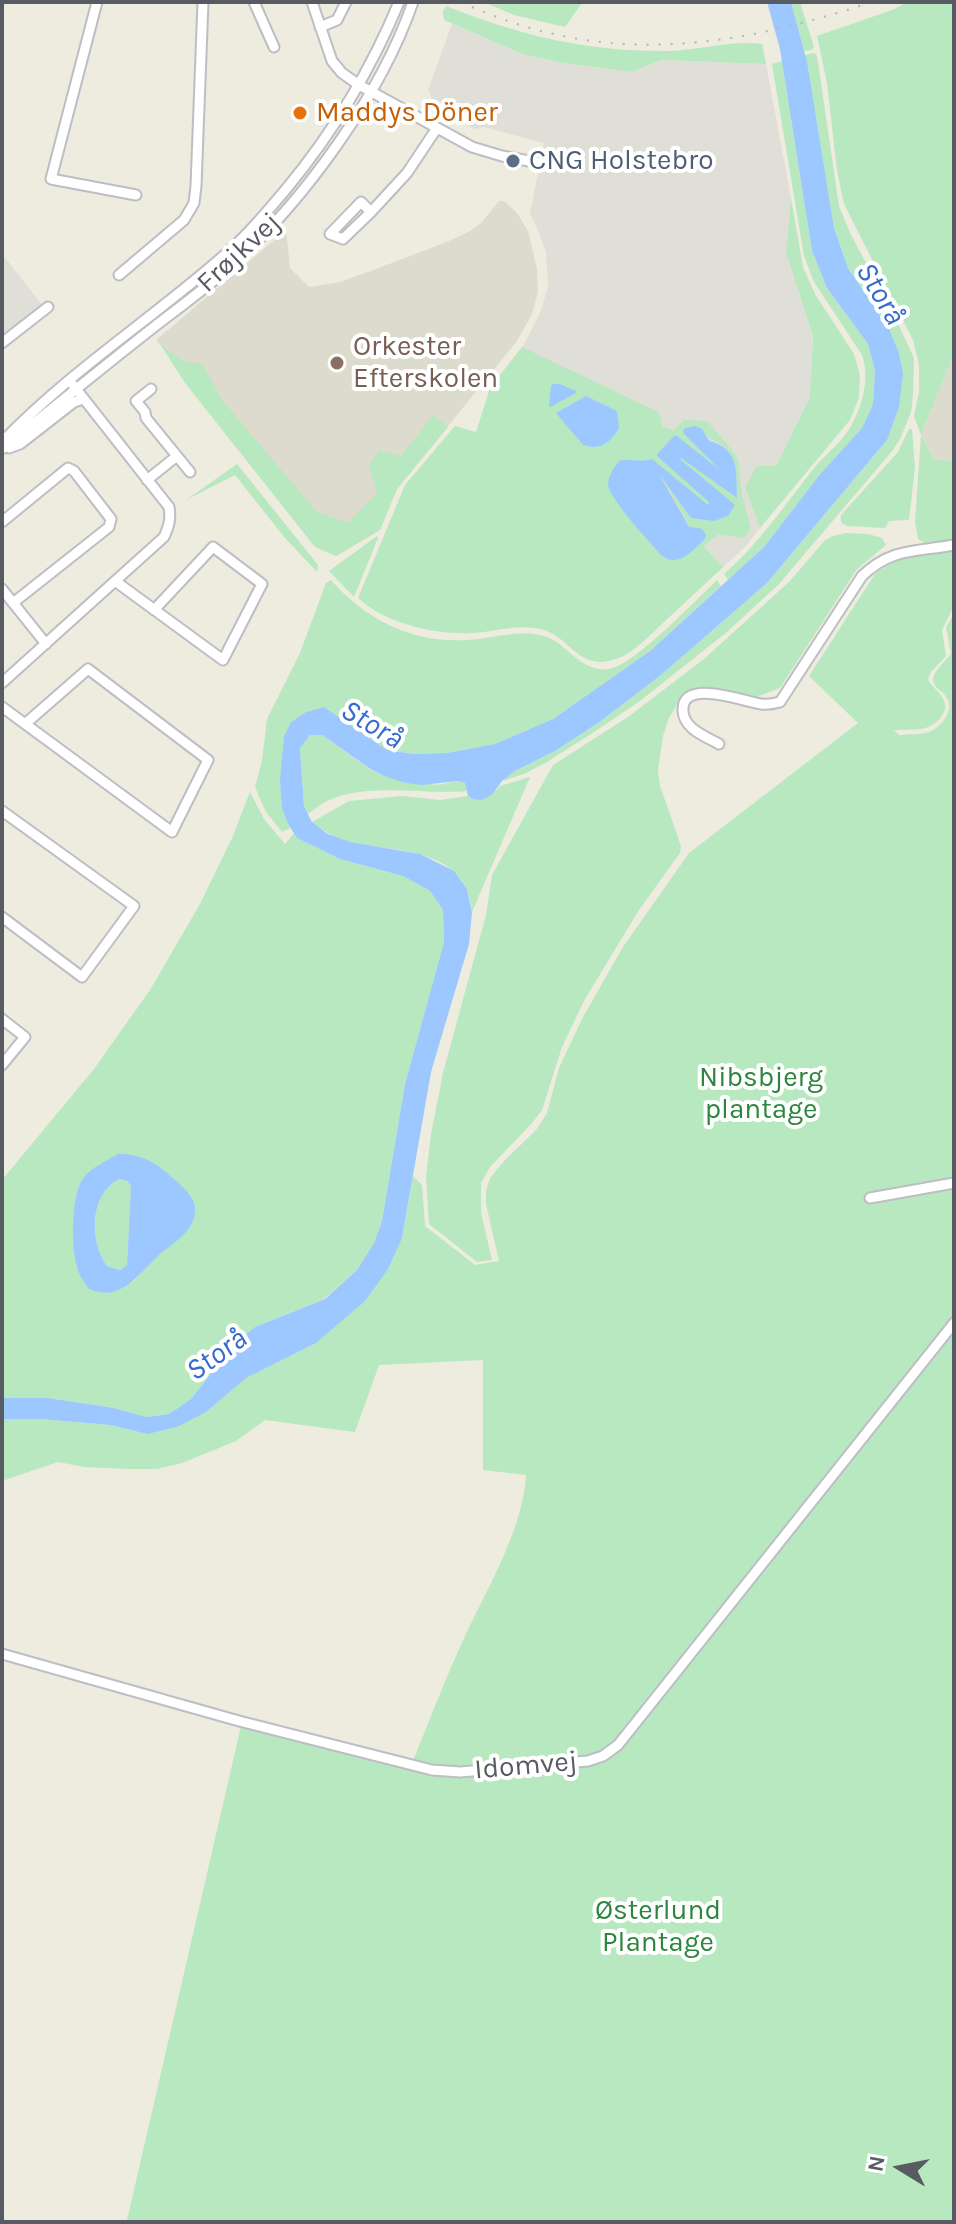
<!DOCTYPE html>
<html>
<head>
<meta charset="utf-8">
<style>
	body { margin:0 }
	#map { position:relative; width:956px; height:2224px; overflow:hidden; background:#edecdf; font-family:Karla,sans-serif }
	canvas { display:block }
	.frame { position:absolute; inset:0; border:4px solid #585b62; pointer-events:none }
	.north { position:absolute; left:860px; top:2128px; width:80px; height:80px; -webkit-text-stroke:6px #fff; paint-order:stroke; rotate:280deg; font-size:22px; font-weight:700; line-height:32px; text-align:center; color:#585b62 }
	.north::after { content:''; display:block; margin:auto; width:28px; height:36px; background:#585b62; clip-path:polygon(50% 0,100% 100%,50% 72%,0 100%) }
</style>
</head>
<body>
<div id="map">
<canvas width="956" height="2224"></canvas>
<div class="frame"></div>
<div class="north">N</div>
</div>
<script>
const g = document.querySelector('canvas').getContext('2d');
g.lineJoin = 'round';
function paint(path, color) { g.fillStyle = color; g.fill(path, 'evenodd'); }
function strokePath(path, color, width, dash) { g.strokeStyle = color; g.lineWidth = width; g.lineCap = dash ? 'butt' : 'round'; g.setLineDash(dash || []); g.stroke(path); }
function label(font, color, halo, rows, align = 'center') {
  g.font = font + ' Karla,sans-serif'; g.lineWidth = 8; g.setLineDash([]); g.textBaseline = 'middle'; g.strokeStyle = halo; g.fillStyle = color; for (const [text, x, y, turn = 0] of rows) {
    g.save(); g.translate(x, y); g.rotate((+turn || 0) * Math.PI / 180); g.textAlign = isNaN(turn) ? turn : align; if (halo) g.strokeText(text, 0, 0); g.fillText(text, 0, 0); g.restore();
  }
}
paint(new Path2D(`
	M452 24 522 54 564 63 631 72 662 60 766 64 791 198 786 253 813 336 810 397 776 466 745 486 760 528 746 546 690 598 490 388 524 344 541 311 548 286 546 252 539 233 530 214 544 143 484 127 474 129 453 118 433 101 428 90Z
	M2 254 43 306 2 334Z`), '#e0dfd7');
paint(new Path2D(`
	M499 201H504L517 213 528 231 537 269 538 292 532 314 517 341 397 489 380 530 336 556 156 340 286 230 290 268 309 287 340 282 368 272 447 242 472 230 482 222Z
	M954 353V461L934 459 921 435Z`), '#dcdbce');
paint(new Path2D(`
	M484 2H578L582 3 565 27 514 15Z
	M791 2H800L814 47 812 50 804 51Z
	M908 2H954V353L921 435 934 459 954 461V543L926 544 918 539 915 521 921 435 914 416 919 392V365L913 340 844 204 837 171 827 83 817 36 892 10Z
	M446 6C521 36 589 52 670 51 701 50 732 40 762 44L766 64 662 60 631 72 564 63 522 54 444 20 443 11Z
	M813 53 816 54 818 62 839 206 851 235 890 307 914 358 913 395 911 412 901 437 893 450 779 584 727 632 640 701 591 734 547 762 524 774 502 781 515 771 555 751 601 721 661 675 767 583 887 440 898 350 889 329 848 268 834 228 805 55Z
	M782 61 812 251 827 288 868 344 875 371 873 404 862 428 821 473 764 547 728 580 724 574C760 543 785 504 815 467 827 453 842 442 851 426 863 404 870 378 862 355L814 282 804 256 772 64Z
	M791 198 803 267 815 294 854 354 860 375 859 398 850 420 760 528 745 487 757 466H776L810 397 813 336 786 253Z
	M160 344C173 354 185 365 202 363L222 400 317 512 348 523 377 493 369 466 379 450 401 456 433 415 448 427 397 489 380 530 336 556 315 547 185 383Z
	M522 347 656 411 660 415 662 427 674 430 684 420 707 421 733 451 738 460 742 495 751 529 744 538 719 534 703 546 723 567C703 585 684 604 664 622 650 635 634 653 616 659 575 673 571 632 535 628 513 625 494 632 473 633 436 635 386 624 358 598L405 485 455 426 476 432 490 388ZM586 396 617 411 589 447 578 441ZM695 426 700 427C712 445 714 437 725 447 739 459 736 481 737 498L682 458 681 460 728 516 691 517 659 473 690 527 619 505 610 489 609 480 649 461 708 505 710 502 658 457 657 454 677 436 720 470 685 428Z
	M909 429H912L915 468 909 520 889 521 885 528 848 526C842 524 840 522 841 515L898 452Z
	M237 464 318 565 317 572 285 538 235 475 186 500Z
	M846 533 868 534 882 538 886 545 857 569 780 688 754 698 726 691 704 689 682 696 669 718 663 736 658 770 660 786 678 837 681 847 680 853 639 910 585 999 562 1047 542 1110 532 1123 490 1167 481 1183V1213L492 1260 477 1262 429 1224 426 1177 431 1134 443 1073 486 915 492 875 553 765 628 717 704 659 790 581 825 540 833 536Z
	M377 536 378 538 354 597 329 571Z
	M954 550V606L942 630 946 656 931 672 928 679C932 688 941 692 944 701 949 711 938 723 928 727 919 731 904 729 894 730L899 735C909 734 923 735 931 731 942 726 953 711 948 700 945 691 934 690 933 680 933 671 946 661 951 654L946 627 954 614V2222H147L127 2220 241 1726 399 1768 413 1761C430 1719 446 1677 465 1636 488 1587 523 1529 526 1475L483 1470V1360L379 1365 355 1432 265 1420 236 1441 182 1463 157 1469H127L84 1467 58 1462 2 1481V1419H41L110 1425 147 1434 206 1412 245 1378 316 1343 402 1238 413 1176 422 1185 425 1226 475 1265 499 1261 486 1204V1191L490 1178 504 1161 537 1129 547 1113 559 1068 583 1017 623 947 689 853 858 723 809 676 875 574C898 555 925 554 954 550Z
	M331 580C366 620 412 643 466 640 491 639 515 630 540 635 567 640 578 673 609 669 632 667 698 598 717 580L721 586 650 651 553 719 495 744 447 753 414 754 387 750 324 707 306 712 291 722 284 736 288 824 290 828 282 832 266 812 255 787 262 761 267 719 300 653 326 583Z
	M310 735H322L368 768 384 776 437 785 459 781 465 783 467 791C424 795 369 782 329 800 322 803 315 809 308 814L304 806 300 748Z
	M530 777 472 912C471 904 470 895 466 888 445 847 388 851 350 842 335 838 324 831 312 822L349 801 402 796 440 800 468 796 472 799 493 794 500 786Z
	M250 792 264 819 285 844 294 833 297 838 340 859 403 876 430 891 443 910 444 942 405 1084 382 1221 374 1243 357 1270 324 1299 255 1327 235 1343 191 1399 169 1414 146 1417 114 1408 48 1398H2V1180L94 1069 150 990 200 904 233 836ZM99 1164 192 1197C200 1232 177 1237 156 1257 148 1264 142 1273 134 1281L76 1266Z
	M119 1179 127 1181 131 1186 127 1265 120 1270 107 1266C89 1241 89 1195 119 1179Z`), '#b8e8bf');
paint(new Path2D(`
	M767 2H791L807 62 834 228 848 268 889 329 898 350 903 373 899 407 887 440 767 583 661 675 601 721 555 751 515 771 502 781 493 794 482 800 472 799 468 796 465 783 459 781 422 785 406 783 384 776 369 768 322 735H310L300 748 304 806 312 822 328 834 350 842 420 854 454 871 467 889 472 912 469 944 431 1072 402 1238 388 1269 365 1301 316 1343 246 1378 206 1412 177 1427 147 1434 110 1425 41 1419H2V1398H48L114 1408 146 1417 169 1414 191 1399 235 1343 255 1327 325 1299 357 1270 374 1243 382 1221 405 1084 444 942 443 910 430 891 403 876 340 859 297 838 288 824 282 808 280 781 284 736 291 722 306 712 324 707 387 750 414 754 447 753 495 744 553 719 650 651 764 547 821 473 862 428 873 404 875 371 868 344 827 288 812 251 780 49Z
	M553 384H560L576 391V393L550 407 549 406 551 386Z
	M586 396 617 411 619 428C611 442 601 451 583 445L556 413Z
	M695 426C705 428 704 435 710 441 740 449 736 472 737 498L681 458V460L735 505 728 516 714 521 691 518 659 474 688 525 690 527 702 529 706 535 705 539C692 551 678 569 661 555 650 542 609 499 608 484 608 477 614 467 619 461 630 458 641 463 652 459L708 505 709 502 657 456V454L674 436H677L720 470 684 434 683 431 685 428Z
	M118 1154C136 1153 155 1161 168 1174 179 1184 197 1196 195 1212 193 1235 169 1244 156 1258 142 1271 132 1286 113 1292 104 1294 97 1292 89 1289 84 1282 79 1275 77 1267 71 1247 71 1198 82 1180 90 1168 106 1161 118 1154ZM119 1179 127 1181 131 1186 127 1265 120 1270 107 1266C89 1241 89 1195 119 1179Z`), '#9dc7ff');
const minor = new Path2D(`
	M97 2 51 179 136 195
	M254 2 274 47
	M312 2 332 61 342 73 359 85 472 147 502 156 540 163
	M320 27 337 20 346 2
	M371 212 343 239 330 234 361 202 371 212 407 173 437 128
	M119 275 184 220 194 203 196 186 203 2
	M2 343 48 307
	M151 389 136 401 145 412 146 418 190 472
	M2 442C68 373 149 321 220 259 245 238 266 213 287 188 334 131 371 70 399 2
	M9 448 20 444 74 402 83 399
	M2 449C53 408 103 367 154 327 180 307 207 287 231 266 304 201 381 95 413 2
	M147 480 177 456
	M2 522 68 468 74 471 111 519 109 527 13 603
	M115 581 223 660 262 584 213 547 154 610
	M2 589 46 644
	M2 683 164 537C169 526 171 519 169 507L73 385
	M2 707 172 832 208 760 88 669 25 724
	M719 744C705 736 684 729 683 711 681 677 745 702 761 704 768 705 773 704 780 702L862 576C892 547 917 552 954 545
	M2 811 134 906 82 977 2 917
	M2 1019 25 1037 2 1065
	M870 1198 954 1183
	M2 1654 239 1721 432 1770 460 1772 588 1761 603 1756 618 1745 954 1323`);
strokePath(minor, '#bdbec5', 13);
strokePath(minor, '#fff', 9);
strokePath(new Path2D(`
	M461 2C603 68 729 49 872 2`), '#b4b4b5', 2, [2, 10]);
for (const [x, y, r, color] of [
	[300,113,8,"#e8710a"],
	[513,161,8,"#5c6f8a"],
	[337,363,8,"#8d6e63"]
]) { const dot = new Path2D(); dot.arc(x, y, r, 0, 2 * Math.PI); g.fillStyle = color; g.fill(dot); strokePath(dot, '#fff', 3); }
label('28px', '#c56008', '#fff', [
	["Maddys Döner",316,113]
], 'left');
label('28px', '#4e5e75', '#fff', [
	["CNG Holstebro",529,161]
], 'left');
label('28px', '#585b62', '#fff', [
	["Frøjkvej",239,253,-43],
	["Idomvej",526,1766,-5]
]);
label('28px', '#785e54', '#fff', [
	["Orkester",353,347],
	["Efterskolen",353,379]
], 'left');
label('28px', '#2d863d', '#fff', [
	["Nibsbjerg",761,1078],
	["plantage",761,1110],
	["Østerlund",658,1911],
	["Plantage",658,1943]
]);
label('italic 30px', '#356bcd', '#fff', [
	["Storå",880,294,59],
	["Storå",372,725,31],
	["Storå",217,1355,-36]
]);
</script>
</body>
</html>
